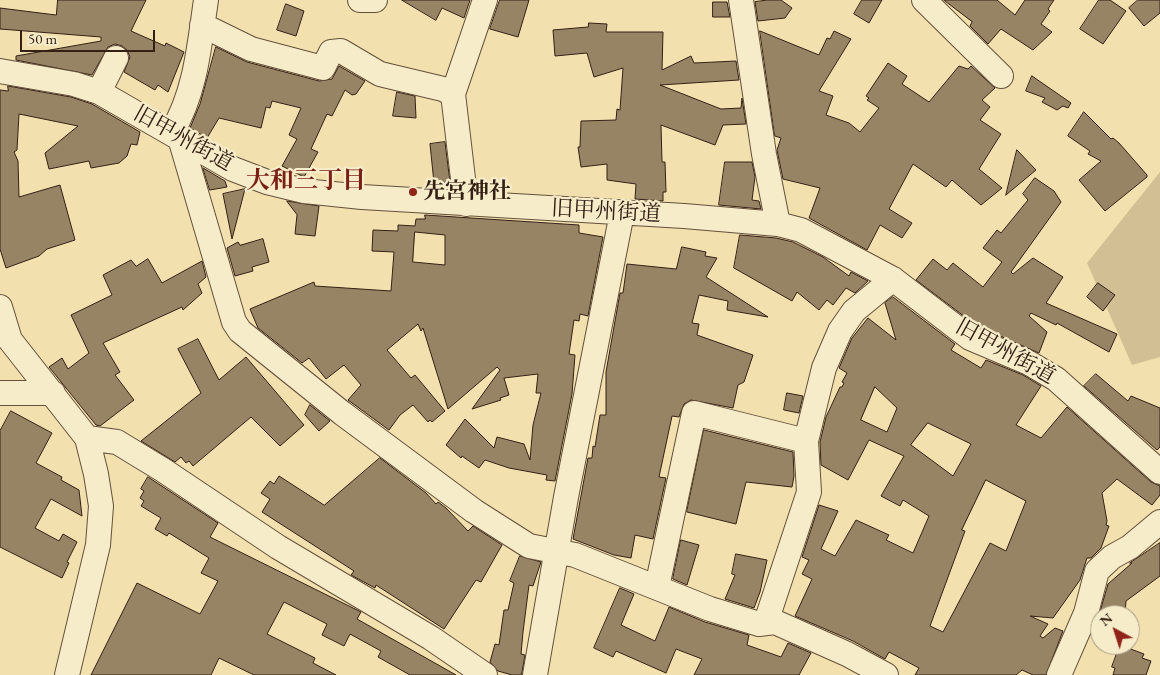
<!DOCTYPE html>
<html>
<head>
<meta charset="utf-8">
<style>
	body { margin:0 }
	#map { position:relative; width:1160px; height:675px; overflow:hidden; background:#f2e1ae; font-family:"EB Garamond",serif }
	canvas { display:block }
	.north { position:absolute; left:1090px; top:605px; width:50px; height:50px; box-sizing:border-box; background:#f7ecca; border:1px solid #a99a82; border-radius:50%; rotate:320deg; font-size:14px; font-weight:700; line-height:20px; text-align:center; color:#342015 }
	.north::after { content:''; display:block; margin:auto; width:18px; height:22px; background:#8f2418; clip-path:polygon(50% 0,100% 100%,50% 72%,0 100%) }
	.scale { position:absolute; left:20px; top:30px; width:135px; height:22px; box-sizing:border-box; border:2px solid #342015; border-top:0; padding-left:6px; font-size:15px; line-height:18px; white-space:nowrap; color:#342015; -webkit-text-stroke:4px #f7ecca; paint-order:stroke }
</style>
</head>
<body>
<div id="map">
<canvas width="1160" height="675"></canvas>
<div class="north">N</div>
<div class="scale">50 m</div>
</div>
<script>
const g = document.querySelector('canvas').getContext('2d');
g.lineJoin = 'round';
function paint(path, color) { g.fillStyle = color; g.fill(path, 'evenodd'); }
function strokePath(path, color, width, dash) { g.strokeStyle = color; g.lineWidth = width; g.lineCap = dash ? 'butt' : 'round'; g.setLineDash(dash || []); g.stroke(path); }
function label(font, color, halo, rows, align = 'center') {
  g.font = font + ' "EB Garamond","Noto Serif JP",serif'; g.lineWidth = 4.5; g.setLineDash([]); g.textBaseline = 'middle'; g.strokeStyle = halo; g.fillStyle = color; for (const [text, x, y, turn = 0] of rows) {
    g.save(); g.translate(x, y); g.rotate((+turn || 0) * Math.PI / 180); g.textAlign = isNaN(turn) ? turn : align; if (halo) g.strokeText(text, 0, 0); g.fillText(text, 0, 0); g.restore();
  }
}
paint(new Path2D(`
	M1160 172V357L1132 365 1087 263Z`), '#d2c094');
const building = new Path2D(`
	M58 0H146L131 31 165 46 166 43 184 52 168 92 158 85 155 90 124 72 130 57 127 50 122 46 115 44 108 47 92 75 16 60V56L101 41V37L0 29V8L56 15Z
	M402 0H470L464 18 442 8 436 20Z
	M500 0H529L518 37 490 29Z
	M768 0H781L792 8 785 18 758 21 755 2Z
	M862 0H882L869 23 854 14Z
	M944 0H997L1015 15 1025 0H1054L1048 9 1050 11 1041 24 1052 32 1033 50 1001 29 988 44 970 26 972 22Z
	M1099 0H1110L1126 11 1103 44 1080 29Z
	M1138 0H1160V13L1144 26 1129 8Z
	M713 2H727L730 17H713Z
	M286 4 304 11 296 36 277 30Z
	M589 23 607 24 606 32H663L662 70 691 56 694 63 736 61 739 80 660 85 721 109 741 108 742 98 746 124 723 125 715 145 661 125 662 162H665L666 192H663V201L635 199 636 184 607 180V164L581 167 578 147H580L581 121 616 120 617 109 620 110 623 68 594 77 587 53 555 56 553 30 588 27Z
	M760 31 819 55 827 38 830 39 834 31 851 39 819 91 833 96 826 115 849 123 860 132 879 108 867 100 869 98 866 96 888 63 907 76 902 84 929 102 959 66 968 69 971 66 995 88 982 100 990 107 980 120 1001 134 979 169 1002 188 981 205 952 180 946 187 913 164 889 209 912 223 902 238 880 225 867 250 809 218 820 188 783 179 777 150 781 138 775 136Z
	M216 47 247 62 319 81 332 79 339 66 365 81 356 94 352 95 345 90 332 116 327 114 311 149 318 152 304 177 282 166 297 139 289 135 301 108 272 101 270 108 266 107 261 128 219 118 207 138 190 128 200 104Z
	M1032 76 1071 103 1068 108 1063 106 1057 110 1042 102 1045 98 1026 91Z
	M8 86 71 97 92 104 140 132 137 145 131 144 127 156 119 163 91 168 89 161 49 169 45 153 78 126 19 114 17 150 14 152 18 161 19 197 60 185 75 240 47 249 39 256 6 268 0 249V90L8 91Z
	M397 92 415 96 416 118 393 116Z
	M1084 112 1111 139 1113 138 1119 143 1147 175V177L1105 211 1079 180 1101 161 1088 154 1090 151 1068 136Z
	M445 142 450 182 434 183 430 144Z
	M1017 150 1036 170 1006 195Z
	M725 162H752L755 177 752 200 759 201 761 209 719 205Z
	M203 168 225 181 227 187 210 190Z
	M1035 178 1054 191 1061 202 1011 272 1013 274 1033 258 1063 277 1046 303 1117 334 1109 352 1057 323 1056 325 1031 313 1029 316 1047 332 1039 353 977 326 916 280 933 259 947 270 953 263 983 287 1002 262 983 248 997 230 1001 233 1028 200 1023 194Z
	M245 189 232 239 223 194Z
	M287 201 319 206 315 236 295 234 297 215Z
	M425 215 579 225V233L603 237 588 316 580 314 579 321 574 320 569 354 575 355 572 394 555 481 546 480 547 475 509 468 485 460 479 468 462 456 461 458 446 445 465 419 494 448 497 437 524 444 530 460 533 425 541 393H536L538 374 504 378 509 395 500 398 501 400 472 409 500 370 497 367 448 409 423 328 421 331 418 324 387 350 411 378 415 375 445 411 432 422 430 420 428 422 413 405 400 415 389 430 348 400 361 385 344 365 326 379 309 358 302 363 258 328 250 309 314 282 315 286 391 291 394 252 372 251 373 230 398 231V225L415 226 416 219H425ZM415 232 445 235V265L413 262Z
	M740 235 776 238 793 242 823 257 849 276 851 272 868 281 855 293 846 288 833 305 827 300 819 310 797 292 792 301 734 268Z
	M263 239 269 262 252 267 253 271 235 276 227 248 238 242 240 245Z
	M682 247 706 252 705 256 717 258 706 277 768 317 727 310 728 301 699 295 692 323 699 324 697 335 753 355 744 382 738 385 733 408 691 400 684 404 679 417 672 416 659 477 666 478 653 539 635 535 631 558 614 555 573 539 588 458H592L593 446 595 447 600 415H606V372L620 293H623L627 264 676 269Z
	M148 259 162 283 202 261 206 277 198 284 202 293 183 310 182 307 103 343 120 372 115 375 134 400 100 426 96 425 49 367 62 358 68 369 89 353 71 315 112 295 103 275 131 260 136 266Z
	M1098 283 1115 295 1103 311 1087 297Z
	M893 297 955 344 951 350 981 368 986 360 1023 375 1041 386 1016 425 1041 438 1067 407 1151 482 1160 486V495L1152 505 1117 479 1102 493 1107 521 1106 525 1109 526 1101 548 1091 558H1087L1080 580 1053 618 1030 616 1048 624 1040 636 1043 638 1055 628 1063 631 1046 675H1033L1022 670 1016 675H915L919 668 889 652 885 659 853 641 795 616 812 579 802 574 809 560 802 557 819 505 838 511 821 549 835 556 856 520 889 535 886 540 913 553 929 516 903 500 900 506 881 496 904 456 869 440 848 480 821 465 820 442 826 417 840 387H842L844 383 842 382 847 373 839 368 852 338 868 318 896 340 885 303ZM875 387 897 408 887 432 861 420ZM928 423 971 444 953 476 911 445ZM986 480 1026 501 1006 551 990 543 943 632 930 626 965 531 962 530Z
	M198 339 219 380 246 357 304 425 280 446 251 417 193 466 189 461 186 463 181 457 175 462 141 441 201 393 178 349Z
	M1096 374 1128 401 1131 396 1160 408V447L1157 450 1084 386Z
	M787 393 803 396 799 413 784 410Z
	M310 405 330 421 319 431 305 415Z
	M11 411 52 433 36 463 62 477 61 480 79 490 82 516 51 499 35 528 59 541 63 534 77 542 67 562 69 563 62 578 0 547V431Z
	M704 430 793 452 794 476 792 487 746 482 736 524 687 512Z
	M380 458 426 493 436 504 438 502 446 508 468 531 473 526 502 545 481 582 476 580 444 629 376 585 375 588 351 575 354 571 262 512 270 499 261 493 270 481 274 484 279 476 324 505Z
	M148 477 218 523 210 537 357 610 361 612 357 619 456 675H410L378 657 381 651 350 634 344 646 322 635 327 624 284 602 267 634 315 658 313 663 336 675H254L219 658 211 675H91L137 583 200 614 218 581 201 573 209 558 169 533 167 536 155 529 161 518 141 506 144 501 140 498 144 491 141 489Z
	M681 540 699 545 687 585 673 579Z
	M1160 543V576L1126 601 1125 615H1100V622H1097L1108 584 1132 563H1130Z
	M736 554 767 560 760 592 754 608 725 599 735 575 732 574Z
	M520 556 541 562 533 586 529 585 523 632 521 654 525 655 522 672 521 675H512L498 671 490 662 495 644 499 645 504 610H508L514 583 510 581Z
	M620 588 634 594 621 625 655 641 669 607 705 622 749 635 747 645 781 657 788 643 811 653 799 675H694L702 659 676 649 666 673 616 651 613 657 594 648Z
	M1120 645 1144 654 1142 658 1151 661 1146 675H1113L1115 668 1112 667Z`);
paint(building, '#978465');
strokePath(building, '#342015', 1);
const minor = new Path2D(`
	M360 0H375
	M741 0 764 154 778 224
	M924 0 1001 76
	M202 25 251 49 323 68 331 52 341 51 380 74 443 89 453 94
	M0 71 74 84 99 92 233 169 267 182 304 191 362 197 684 216 778 224 801 230 893 279 970 338 1029 363 1056 379 1160 472
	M99 92 116 58
	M172 132C196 91 199 47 206 0
	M180 138 234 322 240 331 342 413 474 511 529 546 575 555 710 609 759 624 775 622 847 654 886 675
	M466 204 453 94 485 0
	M0 307 10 340 87 438 96 474 101 506 98 545 67 675
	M0 393H53
	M87 438 117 442 163 470 278 547 431 638 485 675
	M657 587 694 413 806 441
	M766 622 809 492 806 441 824 368 840 331 854 311 893 279
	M535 675 566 497 622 213
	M1059 675 1086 613 1097 571 1112 557 1130 547 1160 522`);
strokePath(minor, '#64503b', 26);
strokePath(minor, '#f7ecca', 24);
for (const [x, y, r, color] of [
	[413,192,5,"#8f2418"]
]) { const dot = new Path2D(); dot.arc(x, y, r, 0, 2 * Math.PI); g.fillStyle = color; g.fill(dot); strokePath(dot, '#f7ecca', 2); }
label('22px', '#342015', '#f7ecca', [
	["旧甲州街道",183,139,29],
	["旧甲州街道",606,212,3],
	["旧甲州街道",1005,352,29]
]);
label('bold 22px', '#342015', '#f7ecca', [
	["先宮神社",423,192]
], 'left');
label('bold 24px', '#7a1f14', '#f7ecca', [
	["大和三丁目",306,181]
]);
</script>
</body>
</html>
